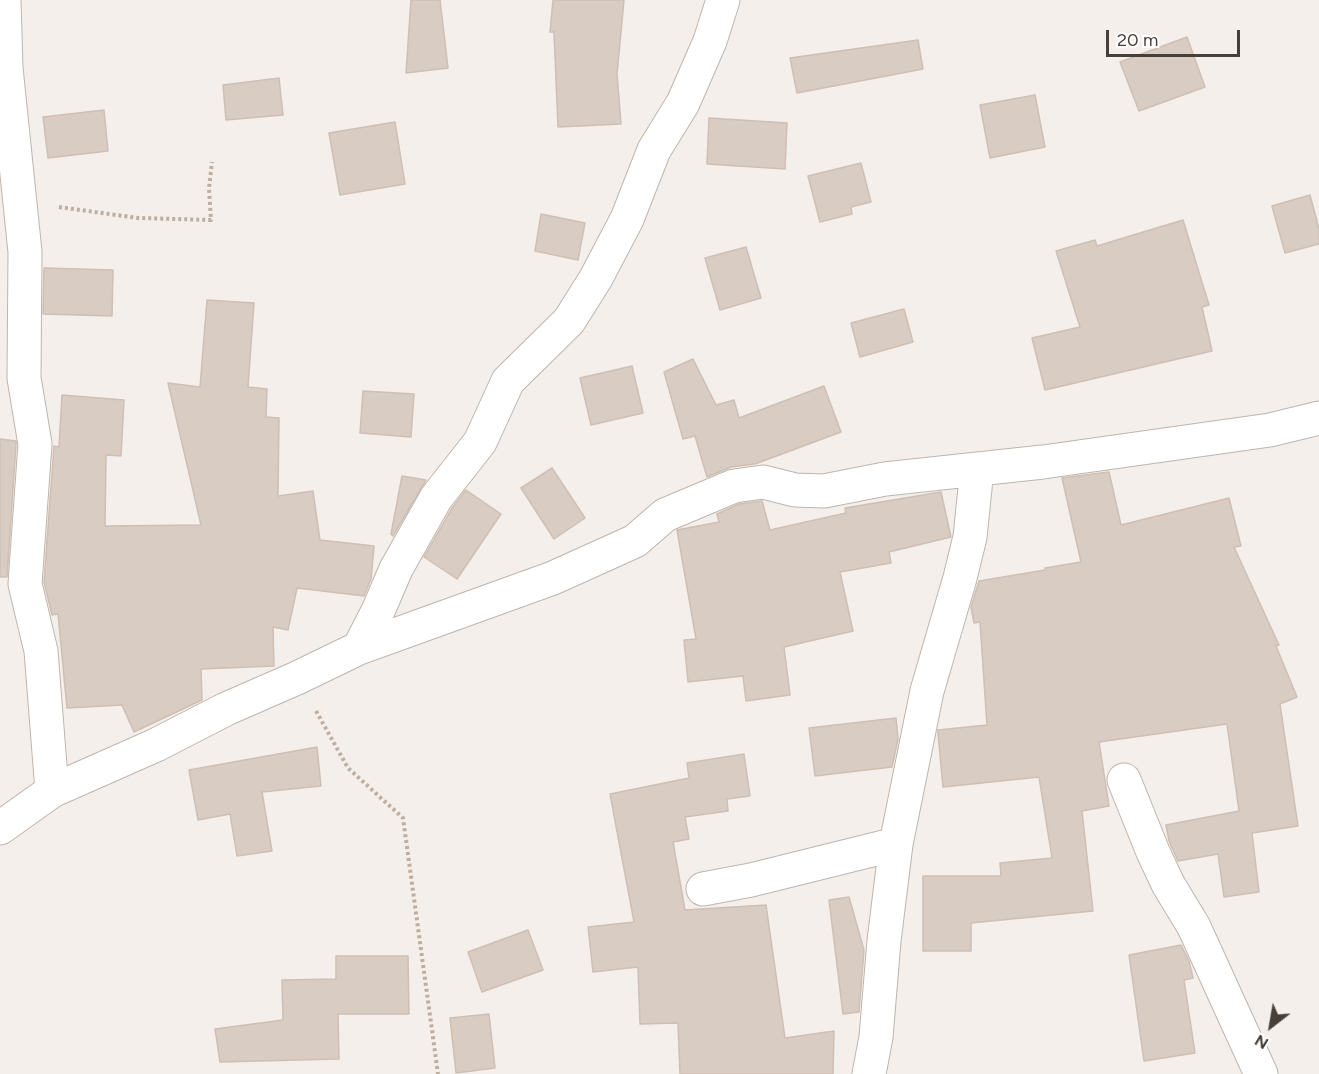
<!DOCTYPE html>
<html>
<head>
<meta charset="utf-8">
<style>
	body { margin:0 }
	#map { position:relative; width:1319px; height:1074px; overflow:hidden; background:#f4efea; font-family:Figtree,sans-serif }
	canvas { display:block }
	.north { position:absolute; left:1241px; top:996px; width:60px; height:60px; -webkit-text-stroke:4px #fff; paint-order:stroke; rotate:211deg; font-size:16px; font-weight:700; line-height:24px; text-align:center; color:#473f39 }
	.north::after { content:''; display:block; margin:auto; width:21px; height:27px; background:#473f39; clip-path:polygon(50% 0,100% 100%,50% 72%,0 100%) }
	.scale { position:absolute; left:1106px; top:30px; width:134px; height:27px; box-sizing:border-box; border:3px solid #473f39; border-top:0; padding-left:8px; font-size:18px; line-height:21px; white-space:nowrap; color:#473f39; -webkit-text-stroke:4px #fff; paint-order:stroke }
</style>
</head>
<body>
<div id="map">
<canvas width="1319" height="1074"></canvas>
<div class="north">N</div>
<div class="scale">20 m</div>
</div>
<script>
const g = document.querySelector('canvas').getContext('2d');
g.lineJoin = 'round';
function paint(path, color) { g.fillStyle = color; g.fill(path, 'evenodd'); }
function strokePath(path, color, width, dash) { g.strokeStyle = color; g.lineWidth = width; g.lineCap = dash ? 'butt' : 'round'; g.setLineDash(dash || []); g.stroke(path); }
const building = new Path2D(`
	M411 0H440L448 68 406 73Z
	M553 0H624L617 74 621 124 558 127 554 32H550Z
	M1187 37 1205 87 1139 111 1120 62Z
	M918 40 923 69 797 93 790 58Z
	M279 78 283 115 226 120 223 85Z
	M1035 95 1045 147 990 158 980 105Z
	M104 110 108 151 48 158 43 117Z
	M709 118 787 123 785 169 707 164Z
	M395 122 405 184 340 195 329 133Z
	M861 163 871 202 851 207 852 214 820 222 808 176Z
	M1310 195 1319 229V244L1285 253 1272 206Z
	M541 214 585 223 578 260 535 251Z
	M1183 220 1209 305 1202 307 1212 351 1045 390 1032 338 1080 327 1056 251 1095 240 1097 246Z
	M746 247 761 298 720 310 705 258Z
	M44 268 113 270 112 316 43 314Z
	M207 300 254 303 248 387 267 389 266 417 279 418 278 496 313 491 320 540 374 546 371 579 364 596 297 588 288 630 273 627 274 666 201 669 202 700 134 732 122 705 67 708 58 614 52 615 44 582 54 446 59 447 62 395 124 400 121 456 106 455 105 526 201 525 168 383 200 387Z
	M904 309 913 342 860 357 851 323Z
	M693 359 716 405 734 400 739 418 824 386 841 432 755 464 731 467 707 477 695 436 683 439 664 372Z
	M632 366 643 413 591 425 580 378Z
	M363 391 414 394 411 437 360 433Z
	M0 439 16 441V445L7 577H0Z
	M552 468 585 518 554 539 521 488Z
	M1109 472 1121 525 1229 498 1241 546 1234 547 1279 645 1276 646 1297 697 1280 704 1298 826 1252 833 1259 892 1224 897 1218 854 1178 861 1169 841 1166 825 1239 811 1227 724 1099 742 1109 806 1082 811 1093 911 971 923V951H923V876H1001L1000 863 1052 858 1039 777 943 787 938 733V730L987 725 980 622 974 623 971 607 979 581 1045 570V568L1081 562 1062 478Z
	M402 476 426 480 393 536 391 534Z
	M466 490 501 514 457 579 424 557 452 508Z
	M941 492 951 537 889 552 891 563 840 572 853 631 784 647 790 695 746 701 743 676 688 682 684 640 696 639 677 530 719 522 717 514 739 504 762 501 770 530 846 513 845 508Z
	M896 718 898 739 892 767 815 776 809 728Z
	M317 747 321 786 262 792 272 851 237 856 230 814 198 820 189 770Z
	M744 754 750 796 727 799 728 811 685 817 689 839 673 842 685 910 766 905 785 1038 834 1031 833 1074H680L678 1023 640 1024 638 967 593 972 588 927 634 922 610 794 689 778 687 763Z
	M849 897 864 950 859 1012 843 1014 829 900Z
	M528 930 543 970 482 992 468 952Z
	M1181 945 1189 961 1193 978 1184 980 1195 1053 1144 1061 1129 955Z
	M336 956H408L409 1014H338L339 1059 220 1062 215 1029 283 1020 282 980 336 979Z
	M489 1014 495 1068 456 1073 450 1018Z`);
paint(building, '#d8ccc3');
strokePath(building, '#cfbfb4', 1.5);
const minor = new Path2D(`
	M4 0 6 68 25 252 24 378 35 444 25 584 41 651 52 791
	M359 648 378 611 396 569 436 498 480 442 508 381 569 321 596 278 627 219 654 150 683 103 710 41 723 0
	M1124 780 1153 852 1168 884 1194 927 1261 1074
	M0 828 52 791 156 745 226 709 297 678 359 648 553 578 635 541 665 515 734 486 763 482 795 490 824 491 885 479 1043 462 1270 430 1319 418
	M703 889 751 880 896 844
	M869 1074 876 1037 884 941 896 844 927 691 960 578 970 537 977 469`);
strokePath(minor, '#bfb5ad', 35);
strokePath(new Path2D(`
	M59 207 138 218 211 220 209 188 212 162
	M316 711 348 768 403 818 438 1074`), '#bfae9f', 4, [3, 3]);
strokePath(minor, '#fff', 33);
</script>
</body>
</html>
